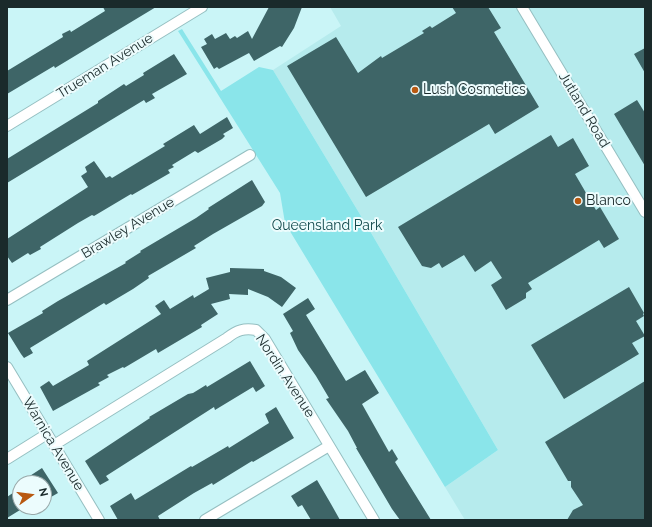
<!DOCTYPE html>
<html>
<head>
<meta charset="utf-8">
<style>
	body { margin:0 }
	#map { position:relative; width:652px; height:527px; overflow:hidden; background:#caf5f7; font-family:Raleway,sans-serif }
	canvas { display:block }
	.frame { position:absolute; inset:0; border:8px solid #1a2a2b; pointer-events:none }
	.north { position:absolute; left:12px; top:475px; width:40px; height:40px; box-sizing:border-box; background:#ecfcfd; border:1px solid #98a8a9; border-radius:50%; rotate:76deg; font-size:11px; font-weight:700; line-height:16px; text-align:center; color:#1a2a2b }
	.north::after { content:''; display:block; margin:auto; width:14px; height:18px; background:#b85911; clip-path:polygon(50% 0,100% 100%,50% 72%,0 100%) }
</style>
</head>
<body>
<div id="map">
<canvas width="652" height="527"></canvas>
<div class="frame"></div>
<div class="north">N</div>
</div>
<script>
const g = document.querySelector('canvas').getContext('2d');
g.lineJoin = 'round';
function paint(path, color) { g.fillStyle = color; g.fill(path, 'evenodd'); }
function strokePath(path, color, width, dash) { g.strokeStyle = color; g.lineWidth = width; g.lineCap = dash ? 'butt' : 'round'; g.setLineDash(dash || []); g.stroke(path); }
function label(font, color, halo, rows, align = 'center') {
  g.font = font + ' Raleway,sans-serif'; g.lineWidth = 4; g.setLineDash([]); g.textBaseline = 'middle'; g.strokeStyle = halo; g.fillStyle = color; for (const [text, x, y, turn = 0] of rows) {
    g.save(); g.translate(x, y); g.rotate((+turn || 0) * Math.PI / 180); g.textAlign = isNaN(turn) ? turn : align; if (halo) g.strokeText(text, 0, 0); g.fillText(text, 0, 0); g.restore();
  }
}
paint(new Path2D(`
	M330 7H645V520H465L445 487 498 450 370 231 273 70 341 26Z`), '#b6ebed');
paint(new Path2D(`
	M182 29 221 91 259 67 273 70 370 231 498 450 445 487 285 223 280 193 178 31Z`), '#8ae5ea');
paint(new Path2D(`
	M103 7H156L55 68 54 66 7 94V71L63 37 62 34 70 30 71 32 105 11Z
	M269 7H302L294 28 282 47 280 46 254 61 249 53 219 69 217 67 214 69 201 47 207 44 204 39 212 34 215 39 226 33 230 39 235 36 237 38 248 31 252 39Z
	M452 7H488L501 28 494 32 539 107 495 134 489 124 366 197 287 66 336 37 358 73 381 56 382 58 424 33 422 31 430 26 432 28 456 13Z
	M645 48V73L634 54Z
	M174 54 187 74 152 94 155 98 146 103 144 100 7 183V159L98 103V101L124 84 126 86 144 75 143 73Z
	M637 100 645 113V166L614 114Z
	M227 117 233 128 223 134 225 136 222 139 198 153 195 151 172 165 174 167 168 170 170 173 132 195 131 194 94 216 92 215 78 223 40 247 41 249 30 255 28 253 12 263 7 256V239L88 187 81 176 87 172 85 167 94 161 106 178 110 176 112 178 165 146 163 144 194 125 200 134Z
	M551 135 558 147 573 138 589 166 575 174 596 210 600 207 619 239 604 248 599 240 528 283 532 289 526 293V298L506 310 491 285 502 278 491 261 475 272 464 255 442 268 439 263 431 268 422 266 398 227Z
	M252 180 265 202 262 206 213 234 194 246 196 248 148 276 149 278 133 289 106 305 104 303 30 348 33 353 24 358 21 354 8 333 43 313 42 311 58 301 126 263 125 262 141 252 140 251 196 218 209 209 208 208Z
	M230 268 264 269V271L281 277 296 288 282 307 268 297 248 289V295L229 294 230 299 211 304 218 314 201 325 202 327 158 353 156 349 124 368 123 367 107 375 109 377 98 383 100 385 53 411 40 387 49 381 53 386 89 365 87 361 161 314 155 306 164 300 170 309 193 295 194 298 209 289 206 278 230 272Z
	M629 287 644 313 643 314 644 316 636 321 645 336 632 343 639 354 564 399 531 345Z
	M308 298 315 309 306 315 346 381 365 370 379 393 362 404 389 452 392 449 398 459 395 462 431 520H400L392 509 356 448H357L348 431 326 399 329 398 316 376 298 350 290 333 293 331 283 314Z
	M250 361 265 386 256 392 253 387 215 410 214 407 106 476 109 480 100 485 85 461 150 418 149 417 188 394 193 393 206 385 207 387Z
	M645 381V520H567L573 510 583 505 571 487V481H568L545 442Z
	M276 407 294 438 253 462 252 461 213 485 212 483 194 493 158 516 160 520H118L110 506 131 493 135 500 191 466 192 467 228 446 229 448 269 423 265 414Z
	M42 468 58 493 44 501V483H19Z
	M317 480 331 504 340 520H311L302 505 298 507 291 496Z
	M20 488V510L7 518V497Z`), '#3e6567');
const minor = new Path2D(`
	M522 7 645 212
	M7 126 202 7
	M7 300 250 155
	M7 367 99 520
	M54 445 227 338C237 330 244 328 256 330L265 339 374 520
	M7 459 47 434
	M205 520 329 446`);
strokePath(minor, '#95bfc1', 12);
strokePath(minor, '#fff', 10);
for (const [x, y, r, color] of [
	[415,90,4,"#b85911"],
	[578,201,4,"#b85911"]
]) { const dot = new Path2D(); dot.arc(x, y, r, 0, 2 * Math.PI); g.fillStyle = color; g.fill(dot); strokePath(dot, '#ecfcfd', 1.5); }
label('14px', '#1a2a2b', '#ecfcfd', [
	["Trueman Avenue",105,66,-32],
	["Jutland Road",584,110,59],
	["Brawley Avenue",128,228,-31],
	["Nordin Avenue",285,376,57],
	["Warnica Avenue",53,444,59]
]);
label('14px', '#1a2a2b', '#ecfcfd', [
	["Lush Cosmetics",423,90],
	["Blanco",586,201]
], 'left');
label('14px', '#11494c', '#ecfcfd', [
	["Queensland Park",327,226]
]);
</script>
</body>
</html>
